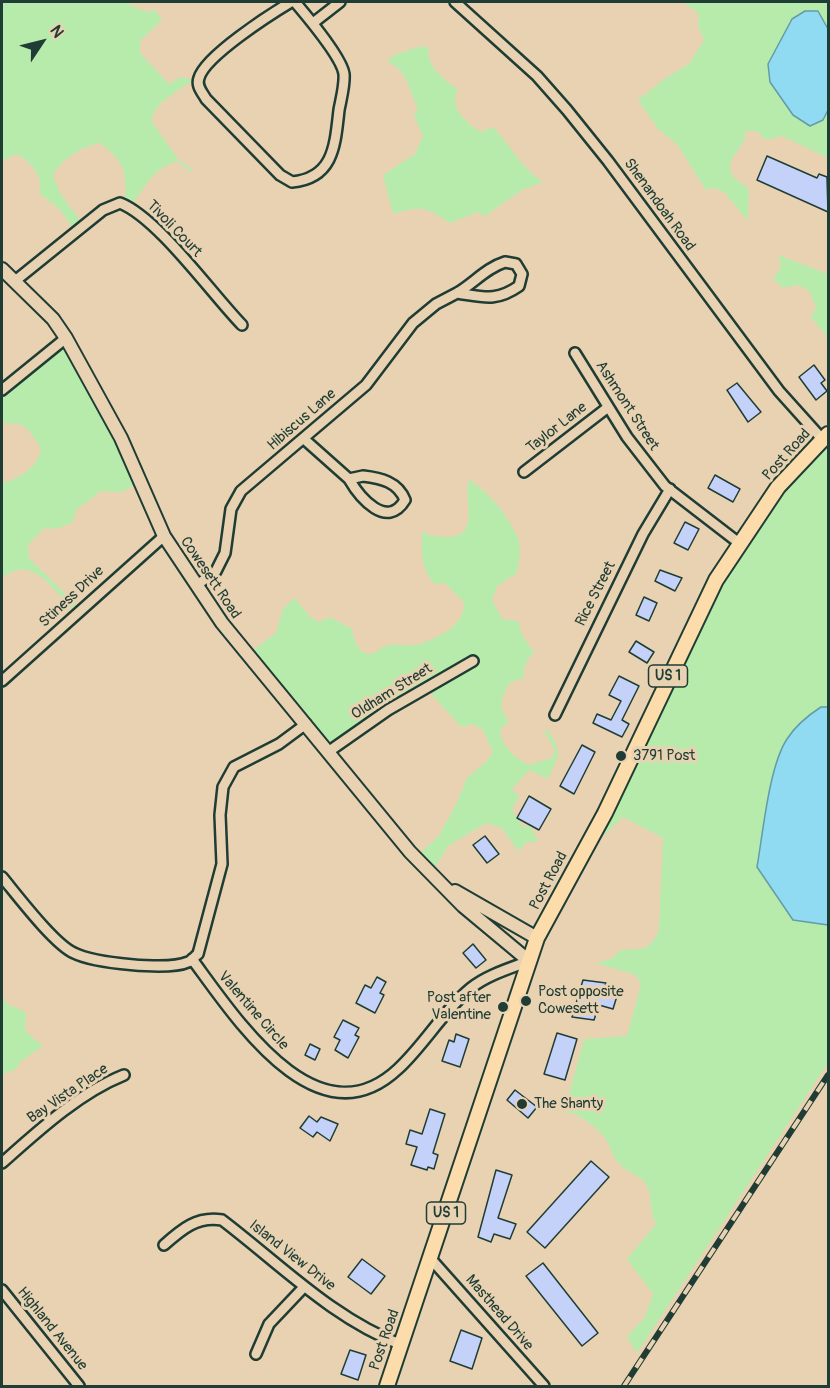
<!DOCTYPE html>
<html>
<head>
<meta charset="utf-8">
<style>
	body { margin:0 }
	#map { position:relative; width:830px; height:1388px; overflow:hidden; background:#e9d2b2; font-family:Pangolin,sans-serif }
	canvas { display:block }
	.frame { position:absolute; inset:0; border:3px solid #1f3d34; pointer-events:none }
	.north { position:absolute; left:12px; top:12px; width:60px; height:60px; -webkit-text-stroke:4px #e9d2b2; paint-order:stroke; rotate:55deg; font-size:16px; font-weight:700; line-height:24px; text-align:center; color:#1f3d34 }
	.north::after { content:''; display:block; margin:auto; width:21px; height:27px; background:#1f3d34; clip-path:polygon(50% 0,100% 100%,50% 72%,0 100%) }
</style>
</head>
<body>
<div id="map">
<canvas width="830" height="1388"></canvas>
<div class="frame"></div>
<div class="north">N</div>
</div>
<script>
const g = document.querySelector('canvas').getContext('2d');
g.lineJoin = 'round';
function paint(path, color) { g.fillStyle = color; g.fill(path, 'evenodd'); }
function strokePath(path, color, width, dash) { g.strokeStyle = color; g.lineWidth = width; g.lineCap = dash ? 'butt' : 'round'; g.setLineDash(dash || []); g.stroke(path); }
function label(font, color, halo, rows, align = 'center') {
  g.font = font + ' Pangolin,sans-serif'; g.lineWidth = 6; g.setLineDash([]); g.textBaseline = 'middle'; g.strokeStyle = halo; g.fillStyle = color; for (const [text, x, y, turn = 0] of rows) {
    g.save(); g.translate(x, y); g.rotate((+turn || 0) * Math.PI / 180); g.textAlign = isNaN(turn) ? turn : align; if (halo) g.strokeText(text, 0, 0); g.fillText(text, 0, 0); g.restore();
  }
}
paint(new Path2D(`
	M2 2H124L146 12 155 10 162 20 140 41V53L169 84 181 77 193 80C180 90 151 104 152 122L178 159 193 170 189 171 178 161C153 167 145 188 131 206L125 203C127 172 125 162 100 143 82 147 62 158 53 176L60 193 82 223 78 229 73 228 59 209 39 193C45 178 29 159 16 154L2 161Z
	M683 2H828V29L818 11 823 120 828 110V158L782 136 766 140 757 131H746L743 143 731 160 730 169 734 178 749 189 748 221 725 193 715 188 706 190 677 144 659 130 638 100 667 77 689 64 704 40 698 26 699 14Z
	M420 46 429 48C425 65 445 81 458 89 448 107 466 123 481 132L493 127C510 145 523 170 543 182L522 190 485 216 478 212 450 223C426 207 422 205 393 214L383 175 415 154 423 136 414 116 418 107C406 86 410 73 387 61 398 51 408 52 420 46Z
	M778 255 828 274V350L826 335 811 318 816 307 809 291 798 285 783 288 773 279 781 267Z
	M66 338 138 484 121 492 101 491 76 510 73 522 59 528 43 529 28 545 29 558 80 608 74 612C54 590 33 553 2 578V483C18 479 38 468 41 449 31 432 26 421 6 424L2 418V389Z
	M828 434V707L785 740 774 777 757 867 792 920 828 925V1063L637 1353 627 1337 645 1317 653 1294 627 1259 656 1224C649 1209 652 1200 648 1188 643 1176 632 1175 623 1167 610 1157 613 1147 603 1136 596 1127 583 1118 573 1113L567 1114 571 1099 569 1094 584 1039 627 1036 641 985 636 975 596 963 611 959 621 950C642 948 649 953 659 930L663 838 623 817 583 855 722 572 804 459Z
	M469 480C489 492 507 514 517 536 522 548 519 561 517 573L497 586 492 600 502 619 518 621 522 635 534 652C527 660 522 667 524 678L510 682C502 697 496 706 509 720L500 731C502 747 515 758 529 765L552 758 555 750 545 733 547 729C564 754 559 753 548 779L529 770 512 789 519 796 512 810 522 826 531 827 538 842H527L518 851 502 828 486 823 448 846 434 869 417 856 438 837 456 805 467 778 487 761 493 752 483 730 473 724 461 727 426 688 330 748 249 653 276 633 283 608 295 598 310 617 319 622 330 617 352 629C353 636 357 650 365 653 374 657 378 649 386 646 397 643 409 647 420 644 439 637 465 626 464 602L445 583 435 584C420 570 422 550 422 531 429 537 436 536 445 537 483 538 462 499 469 480Z
	M2 998 9 1005 26 1012 25 1031 43 1046 21 1061 16 1069 2 1075Z`), '#b7ebac');
const water = new Path2D(`
	M805 11H818L828 29V110L823 120 810 126 793 115 770 82 768 64 792 19Z
	M821 707H828V925L793 920 757 867C763 833 769 766 787 739 796 725 807 716 821 707Z`);
paint(water, '#91dbf2');
strokePath(water, '#639ca6', 1.5);
const building = new Path2D(`
	M767 156 817 178 819 174 827 177 828 212 757 180Z
	M814 365 825 380 821 383 827 391 816 400 799 377Z
	M737 383 761 412 748 422 727 390Z
	M715 475 740 489 733 502 708 488Z
	M685 522 699 529 688 550 674 543Z
	M660 570 682 578 675 591 655 581Z
	M644 597 657 603 649 621 636 615Z
	M636 641 654 652 647 663 629 652Z
	M619 676 639 686 622 720 629 724 622 737 593 723 597 714 611 720 621 701 609 695Z
	M582 745 595 752 574 794 560 786Z
	M529 796 551 809 539 830 517 818Z
	M485 836 499 854 487 863 473 845Z
	M473 944 486 960 476 968 463 953Z
	M377 977 386 982 380 993 384 995 375 1013 356 1003 365 985 371 988Z
	M583 980 606 983 603 992 617 996 613 1009 599 1005 594 1020 572 1017Z
	M343 1020 359 1028 355 1035 359 1037 348 1058 335 1050 340 1040 334 1037Z
	M557 1033 577 1039 565 1080 544 1074Z
	M456 1034 469 1039 460 1067 442 1061 449 1040 454 1042Z
	M310 1044 320 1049 315 1060 305 1055Z
	M515 1090 537 1107 528 1118 507 1100Z
	M430 1109 445 1114 433 1153 438 1155 434 1169 428 1167 427 1170 411 1165 417 1147 406 1144 410 1130 422 1134Z
	M309 1116 317 1122 321 1117 338 1124 330 1141 317 1132 313 1137 300 1128Z
	M591 1161 609 1177 545 1248 527 1232Z
	M496 1170 512 1175 498 1218 516 1224 510 1239 494 1234 491 1242 478 1237Z
	M362 1259 385 1276 371 1294 348 1277Z
	M543 1263 598 1333 582 1346 526 1276Z
	M461 1330 482 1338 472 1369 450 1361Z
	M350 1350 366 1355 358 1380 341 1374Z`);
paint(building, '#c4d1f8');
strokePath(building, '#1f3d34', 1.5);
const minor = new Path2D(`
	M291 2C271 14 205 56 199 78 196 86 202 92 206 99L280 175 292 182C334 178 335 145 339 110 341 99 345 85 344 74 342 58 306 15 295 2
	M455 2 537 76 567 110 608 161 779 391 823 440
	M313 23 340 2
	M505 262 516 264 522 274 519 286C496 302 484 297 457 293 474 283 486 268 505 262Z
	M15 281 103 210 120 203C158 218 211 293 242 325
	M575 353 627 437 665 486 739 543
	M2 390 66 338
	M304 439 349 479
	M524 472 607 408
	M363 476C381 478 398 482 405 500 387 530 360 498 349 479Z
	M197 585 216 571 225 553 231 509 241 491 366 385 413 323 436 304 457 293
	M2 681 164 536
	M555 715 643 534 670 489
	M328 752 388 710 473 661
	M2 877C17 895 54 944 74 953 94 963 168 971 188 962 192 961 195 956 198 954L222 864 220 815 223 787 234 767 279 744 306 724
	M192 959C235 1017 317 1145 398 1069 425 1044 443 1011 471 988 487 975 511 968 529 961
	M2 1163C38 1131 79 1093 124 1075
	M164 1245C182 1229 197 1216 222 1220 280 1264 333 1319 402 1345
	M431 1259 544 1386
	M2 1290 79 1386
	M256 1354 269 1324 304 1287`);
const secondary = new Path2D(`
	M2 269 53 319 66 338 121 438 164 536 222 623 410 852 463 906 529 961
	M455 891 537 938`);
const primary = new Path2D(`
	M387 1386 537 938 605 813 716 580 778 487 828 434`);
strokePath(minor, '#1f3d34', 14);
strokePath(secondary, '#1f3d34', 16);
strokePath(primary, '#1f3d34', 18);
strokePath(minor, '#e9d2b2', 9);
strokePath(secondary, '#e9d2b2', 12);
strokePath(primary, '#fddcac', 14);
const rail = new Path2D(`
	M624 1386 828 1075`);
strokePath(rail, '#1f3d34', 6);
strokePath(rail, '#e9d2b2', 4, [11]);
for (const [x, y, r, color] of [
	[621,756,6,"#1f3d34"],
	[526,1001,6,"#1f3d34"],
	[503,1007,6,"#1f3d34"],
	[522,1104,6,"#1f3d34"]
]) { const dot = new Path2D(); dot.arc(x, y, r, 0, 2 * Math.PI); g.fillStyle = color; g.fill(dot); strokePath(dot, '#e9d2b2', 2); }
for (const [x, y, w] of [
	[668,676,39],
	[446,1213,39]
]) { const box = new Path2D(); box.roundRect(x - w / 2, y - 11, w, 22, 4.5); g.fillStyle = '#e9d2b2'; g.fill(box); strokePath(box, '#1f3d34', 1.5); }
label('bold 14px', '#1f3d34', null, [
	["US 1",668,676],
	["US 1",446,1213]
]);
label('15px', '#1f3d34', '#e9d2b2', [
	["Shenandoah Road",659,205,54],
	["Tivoli Court",174,229,46],
	["Ashmont Street",627,406,57],
	["Hibiscus Lane",302,420,-41],
	["Taylor Lane",557,428,-38],
	["Post Road",787,455,-48],
	["Cowesett Road",210,578,56],
	["Rice Street",596,594,-63],
	["Stiness Drive",72,597,-43],
	["Oldham Street",392,692,-32],
	["Post Road",549,881,-62],
	["Valentine Circle",253,1011,49],
	["Bay Vista Place",68,1094,-34],
	["Island View Drive",292,1256,38],
	["Masthead Drive",499,1313,49],
	["Highland Avenue",52,1329,51],
	["Post Road",385,1340,-71]
]);
label('15px', '#1f3d34', '#e9d2b2', [
	["3791 Post",633,756],
	["Post opposite",538,992],
	["Cowesett",538,1009],
	["Post after",491,998,"right"],
	["Valentine",491,1015,"right"],
	["The Shanty",534,1104]
], 'left');
</script>
</body>
</html>
